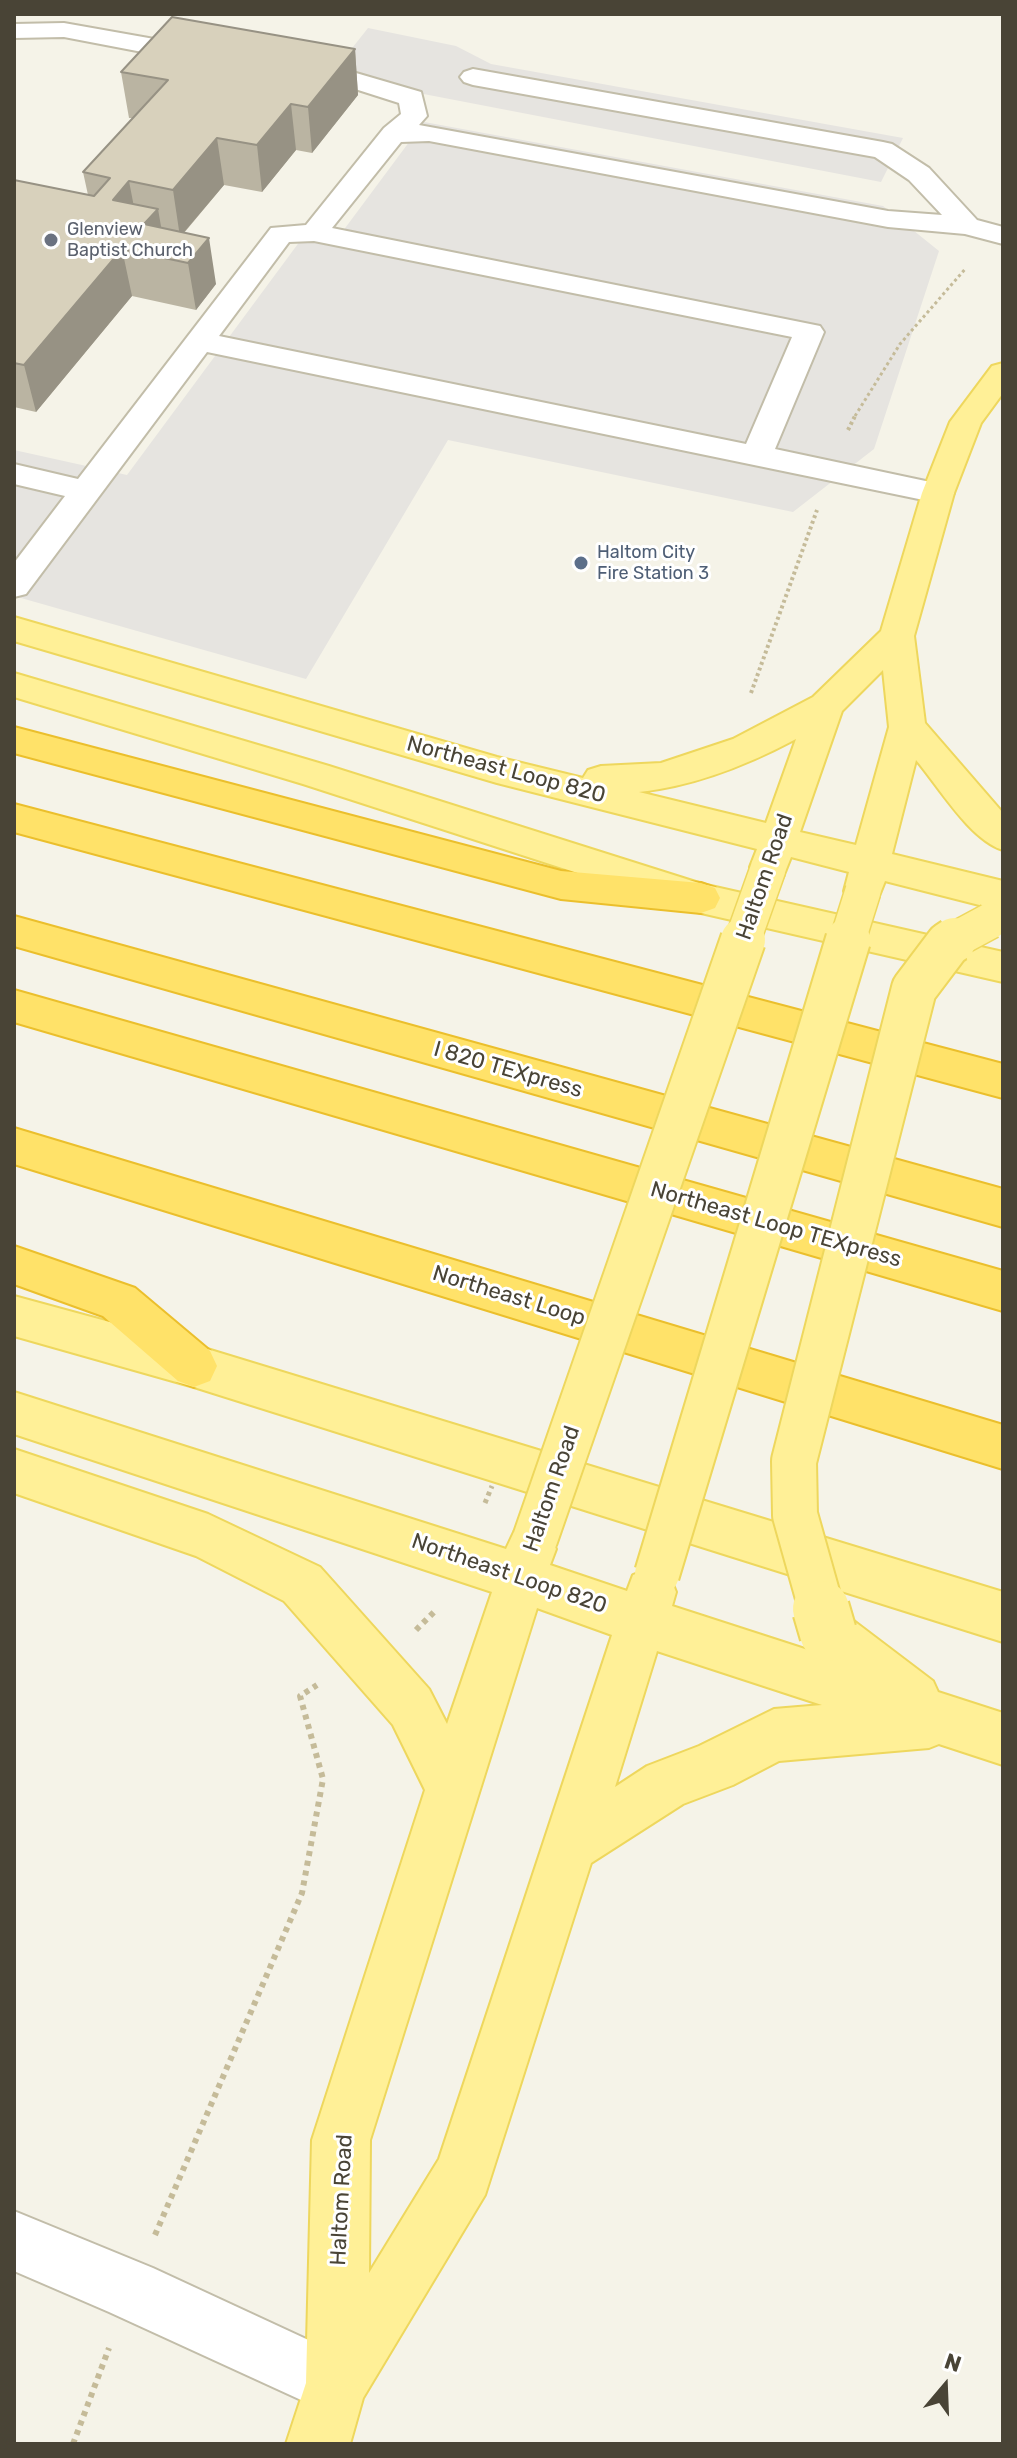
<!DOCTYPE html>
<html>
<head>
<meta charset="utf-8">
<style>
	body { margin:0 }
	#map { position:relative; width:1017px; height:2458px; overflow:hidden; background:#f5f3e8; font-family:Rubik,sans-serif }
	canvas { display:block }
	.frame { position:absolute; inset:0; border:16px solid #494436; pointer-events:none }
	.north { position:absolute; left:905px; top:2346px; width:80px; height:80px; -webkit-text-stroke:6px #fff; paint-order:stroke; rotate:19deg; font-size:22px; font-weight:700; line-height:32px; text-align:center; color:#494436 }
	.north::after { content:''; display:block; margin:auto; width:28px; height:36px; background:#494436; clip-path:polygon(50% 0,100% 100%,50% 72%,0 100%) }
</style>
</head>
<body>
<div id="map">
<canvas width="1017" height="2458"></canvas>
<div class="frame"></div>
<div class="north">N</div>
</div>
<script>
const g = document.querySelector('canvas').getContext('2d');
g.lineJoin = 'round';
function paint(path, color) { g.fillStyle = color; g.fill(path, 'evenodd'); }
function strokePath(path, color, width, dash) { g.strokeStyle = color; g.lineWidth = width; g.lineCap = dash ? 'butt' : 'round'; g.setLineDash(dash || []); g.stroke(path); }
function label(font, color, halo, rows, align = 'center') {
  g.font = font + ' Rubik,sans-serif'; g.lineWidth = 6; g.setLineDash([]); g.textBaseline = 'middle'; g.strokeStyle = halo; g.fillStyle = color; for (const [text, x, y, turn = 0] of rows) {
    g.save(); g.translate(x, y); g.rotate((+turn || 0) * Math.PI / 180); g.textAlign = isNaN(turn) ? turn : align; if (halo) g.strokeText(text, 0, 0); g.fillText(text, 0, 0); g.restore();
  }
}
paint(new Path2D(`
	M368 28 456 46 491 64 903 138 881 182 330 76Z
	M424 122 883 206 939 251 874 449 793 512 448 440 306 679 14 596V450L127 475 303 237 334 243Z`), '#e6e4e0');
const minor = new Path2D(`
	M64 23 205 48 214 51 218 56 214 61 205 64 64 37 14 38V24Z
	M297 63 356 73 421 92 427 116 419 125 888 211 942 215 909 180 875 157 473 85 464 82 460 77 464 72 473 69 883 142 892 144 929 168 977 220 1003 227V244L965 234 888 227 429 141 401 142 332 228 820 326 824 332 775 449 949 486 954 493 949 500 938 503 207 352 26 594 14 597V563L65 496 14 484V464L78 479 271 228 306 225 384 128 401 114 399 103 352 88 288 76 284 71 288 66ZM314 241 792 337 746 444 219 336 289 242Z
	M14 2211 153 2268 358 2363 367 2385 358 2407 336 2416 109 2312 14 2271Z`);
const major = new Path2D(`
	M1003 363V393L981 423 954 493 914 636 925 723 1003 813V850C970 840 939 787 916 760L892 854 1003 881V911L885 881 877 901 863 906 849 901 844 891 849 872 791 857 783 877 769 881 755 877 750 867 757 849 497 783 14 641V617L497 757 583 778 588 770 601 766 661 763 733 739 813 697 881 631 922 493 950 422 992 366ZM883 670 889 727 856 845 800 832 842 711ZM796 739 766 823 639 792C695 786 747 765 796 739Z
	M14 673 329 766 702 884 1003 952V982L701 913 303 784 14 697Z
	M14 1296 194 1345 1003 1592V1642L194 1387 14 1336Z
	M14 1392 506 1549 514 1532 531 1526 548 1532 556 1549 550 1565 627 1591 633 1575 651 1568 669 1575 676 1592 672 1606 811 1651 803 1633 810 1615 828 1608 846 1615 933 1681 938 1692 1003 1713V1765L939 1744 929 1748 779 1761 733 1785 683 1804 591 1863 485 2195 363 2398 350 2444H286L306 2383 312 2140 425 1790 393 1725 284 1601 196 1556 14 1493V1449L208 1514 320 1567 429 1689 447 1724 492 1592 14 1434ZM537 1608 612 1635 439 2159 369 2273 370 2140ZM657 1651 822 1705 774 1709 699 1746 647 1766 615 1787Z`);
const highway = new Path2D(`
	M14 727 561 871 701 883 715 888 720 898 715 908 701 913 561 899 14 753Z
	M14 804 1003 1064V1098L14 832Z
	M14 916 1003 1189V1227L14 946Z
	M14 990 1003 1271V1311L14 1022Z
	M14 1128 1003 1425V1469L14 1164Z
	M14 1246 135 1288 210 1351 217 1366 210 1381 194 1387 178 1381 103 1316 14 1284Z`);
strokePath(minor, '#c2bda9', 4);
strokePath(major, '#eed75d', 4);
strokePath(highway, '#ebbf2c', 4);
strokePath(new Path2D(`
	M855 416 900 344 966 268`), '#c5bb99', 3, [3, 3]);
strokePath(new Path2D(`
	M848 430 856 414
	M751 693 817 510`), '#c5bb99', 4, [3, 3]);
strokePath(new Path2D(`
	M416 1630 437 1609
	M155 2235 302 1893 323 1779 300 1696 317 1685
	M73 2444 109 2348`), '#c5bb99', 6, [5, 5]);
paint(minor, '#fff');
paint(major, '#fff097');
paint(highway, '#ffe269');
const majorBridgeFar2 = new Path2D(`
	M742 942 768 869
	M847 942 863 891
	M951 942 990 921`);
const majorBridgeFar1 = new Path2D(`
	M535 1539 743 940
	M657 1574 848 940
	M822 1611 795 1515 794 1461 914 989 948 944 954 940`);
const majorBridge = new Path2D(`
	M821 1609 828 1633`);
strokePath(majorBridgeFar2, '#eed75d', 38, []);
strokePath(majorBridgeFar1, '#eed75d', 48, []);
strokePath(majorBridge, '#eed75d', 60, []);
strokePath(new Path2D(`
	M485 1503 492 1486`), '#c5bb99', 5, [4, 4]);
strokePath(majorBridgeFar2, '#fff097', 35);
strokePath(majorBridgeFar1, '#fff097', 44);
strokePath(majorBridge, '#fff097', 56);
paint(new Path2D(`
	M355 49 358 95 312 153 296 150 262 192 224 185 184 233 216 284 196 310 132 296 36 412 14 407V180L88 195 83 172 133 118H129L121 72Z`), '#bab4a2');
paint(new Path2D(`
	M355 49 358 95 312 153 308 107Z
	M291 104 296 150 262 192 257 145Z
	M217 138 224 185 180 237 173 190Z
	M129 181 138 228 113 200Z
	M158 209 166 255 144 224Z
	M209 238 216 284 196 310 188 263Z
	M122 249 132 296 36 412 24 365Z`), '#979284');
const building = new Path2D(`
	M172 17 355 49 308 107 291 104 257 145 217 138 173 190 129 181 113 200 158 209 144 224 209 238 188 263 122 249 24 365 14 363V180L94 196 110 178 83 172 168 80 121 72Z`);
paint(building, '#d8d1bc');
strokePath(building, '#979284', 2);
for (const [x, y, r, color] of [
	[51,240,8,"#6b7280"],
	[581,563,8,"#5c6f8a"]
]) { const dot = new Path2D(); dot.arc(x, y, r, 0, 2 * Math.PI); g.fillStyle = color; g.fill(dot); strokePath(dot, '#fff', 3); }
label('18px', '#5b616d', '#fff', [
	["Glenview",67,230],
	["Baptist Church",67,251]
], 'left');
label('18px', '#4e5e75', '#fff', [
	["Haltom City",597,553],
	["Fire Station 3",597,574]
], 'left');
label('22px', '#494436', '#fff', [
	["Northeast Loop 820",506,770,15],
	["Haltom Road",765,877,-71],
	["I 820 TEXpress",508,1070,16],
	["Northeast Loop TEXpress",776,1225,16],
	["Northeast Loop",509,1296,17],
	["Haltom Road",552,1489,-71],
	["Northeast Loop 820",509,1574,19],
	["Haltom Road",342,2200,-87]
]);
</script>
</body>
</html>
